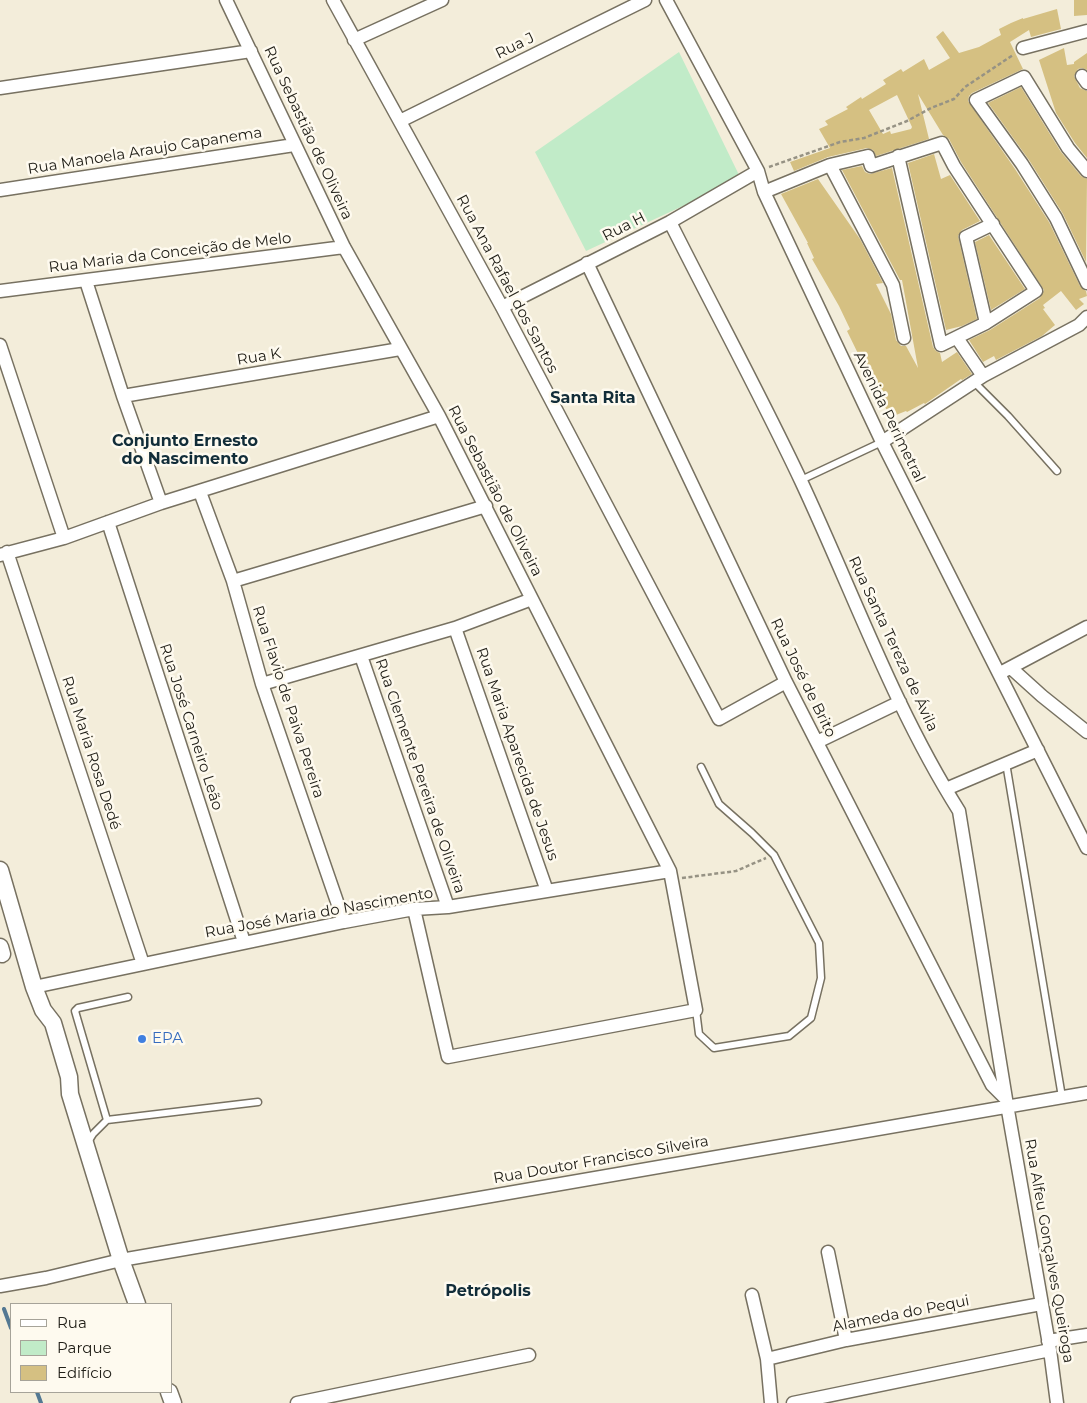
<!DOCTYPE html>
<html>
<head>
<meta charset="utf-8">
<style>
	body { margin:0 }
	#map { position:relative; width:1087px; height:1403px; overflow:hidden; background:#f3edda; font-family:Montserrat,sans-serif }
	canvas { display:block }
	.legend { position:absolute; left:10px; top:1303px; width:162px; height:90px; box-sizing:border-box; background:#fefaef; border:1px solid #a6a399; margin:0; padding:6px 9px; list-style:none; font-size:15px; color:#222019 }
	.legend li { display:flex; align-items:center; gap:10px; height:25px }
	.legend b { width:25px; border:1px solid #a6a399 }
</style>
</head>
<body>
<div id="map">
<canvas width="1087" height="1403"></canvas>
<ul class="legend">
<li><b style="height:6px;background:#fff"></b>Rua</li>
<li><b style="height:14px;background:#c1ebc8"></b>Parque</li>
<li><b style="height:14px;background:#d5c082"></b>Edifício</li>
</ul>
</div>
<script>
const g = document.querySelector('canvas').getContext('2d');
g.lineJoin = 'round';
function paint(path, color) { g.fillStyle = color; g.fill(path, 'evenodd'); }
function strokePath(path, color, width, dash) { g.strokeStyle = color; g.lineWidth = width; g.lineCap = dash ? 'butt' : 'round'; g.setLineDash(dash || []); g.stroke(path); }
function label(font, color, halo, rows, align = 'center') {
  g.font = font + ' Montserrat,sans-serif'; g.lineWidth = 5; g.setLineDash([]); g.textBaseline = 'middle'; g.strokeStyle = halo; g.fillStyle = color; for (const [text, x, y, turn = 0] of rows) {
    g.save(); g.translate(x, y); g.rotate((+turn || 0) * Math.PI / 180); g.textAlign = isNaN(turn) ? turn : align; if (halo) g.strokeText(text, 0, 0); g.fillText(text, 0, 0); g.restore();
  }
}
paint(new Path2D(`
	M679 52 741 179 586 251 535 152Z`), '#c1ebc8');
strokePath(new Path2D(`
	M4 1309 11 1328
	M37 1392 41 1403`), '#537892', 4);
paint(new Path2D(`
	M1074 0H1087V15L1074 16Z
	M1057 9 1061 29 1031 37 1029 30 1010 42 1023 69 972 93 969 96 968 101 1015 169 1049 222 1080 286 1086 291 1087 296 1079 299 1084 304 1076 310 1061 291 1043 305 1045 308 1043 309 1055 325 1042 336 996 360 994 356 983 362 969 340 990 330 1040 298 1044 290 961 162 949 139 943 135 918 94 929 139 876 156 873 150 867 148 828 157 794 171 790 162 830 148 819 129 828 125 825 121 848 109 846 107 861 97 862 99 886 84 883 80 901 69 903 72 924 59 929 70 950 58 936 37 943 31 959 53 979 47 1001 35 999 29 1011 23 1023 18V19ZM897 95 912 127 911 129 891 134 890 131 883 134 869 110Z
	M1064 48 1067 65 1074 64V62L1087 53V70L1082 68 1078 69 1074 76 1080 88 1087 91V158L1075 143 1056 113 1039 60Z
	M1021 87 1061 152 1081 176 1087 179 1086 262 1063 214 1029 160 988 103Z
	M934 154 941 179 950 175 980 221 962 230 958 236 977 319 962 326 946 330 908 163Z
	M862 166 865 172 870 174 892 168 933 347 936 351 940 353 942 362 957 352 972 374 962 380 961 379 925 404 924 403 907 412 906 411 896 415 888 412 882 402 884 401 868 374 847 331 850 329 839 306 812 259 814 258 807 243H808L781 194 818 179 860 239 883 283 876 284 891 314 896 340 901 346H906L918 368 902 280H900L842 170Z
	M989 235 1025 289 991 310 975 242Z`), '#d5c082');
const service = new Path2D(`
	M974 382 1008 416 1057 471
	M801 480 882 442
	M1006 763 1062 1097
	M696 1010 699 1034 714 1048 789 1036 811 1018 821 978 819 943 774 855 752 833 719 804 701 767
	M107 1120 75 1011 78 1008 128 997
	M88 1142 93 1134 107 1120 258 1102`);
const minor = new Path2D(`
	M226 0 344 247 439 416 670 871 696 1010 448 1057 414 909
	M333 0 502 307 719 719 786 682
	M666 0 758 171 764 192 882 442 1087 848
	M354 40 442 0
	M1023 48 1087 31
	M1082 76 1087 83
	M0 88 251 51
	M400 121 645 0
	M830 165 868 156 871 166 942 143 954 166 1036 291 986 323 941 345 898 156
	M1087 171 1068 148 1024 77 976 100 1022 164 1056 218 1087 283
	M0 190 294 145
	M764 192 830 165 893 285 904 338
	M670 222C713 308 760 394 801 481 853 592 894 708 959 811L1006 1099 1050 1350 1057 1403
	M587 263 786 682 992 1085 1006 1099
	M86 281 123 396 161 503
	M0 291 344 247
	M502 307 670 222 758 171
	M986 323 966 237 993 224
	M957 338 983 376
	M0 345 64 538
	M123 396 400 349
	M882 442 983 376 1079 325 1087 317
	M200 492 233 581 262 684 344 922
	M108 522 244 942
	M7 552 143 964
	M0 555 64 538 161 503 439 416
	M233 581 486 506
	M455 628 547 891
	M361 656 448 907
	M1011 668 1042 696 1087 732
	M1004 671 1087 627
	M262 684 455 628 532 599
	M817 742 900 702
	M946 789 1038 750
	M34 987 344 922 414 909 448 907 670 871
	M828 1252 846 1340
	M0 1286 46 1278 121 1260 1087 1093
	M752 1295 767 1359 771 1403
	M1048 1341 1087 1335
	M767 1359 846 1340 1041 1304
	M297 1403 529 1355
	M793 1403 1050 1350`);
const tertiary = new Path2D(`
	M0 870 34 987 43 1010 53 1023 69 1077 70 1094 121 1260 137 1304
	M0 947 2 954
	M169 1392 173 1403`);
strokePath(service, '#777161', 9);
strokePath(minor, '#777161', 15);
strokePath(tertiary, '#777161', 19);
strokePath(new Path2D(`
	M769 167 840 142 864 138 907 121 931 108 954 99 965 87 1013 55
	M682 878 736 871 766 858`), '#969284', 2.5, [4, 2.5]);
strokePath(service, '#fff', 6);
strokePath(minor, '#fff', 12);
strokePath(tertiary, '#fff', 16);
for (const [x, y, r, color] of [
	[142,1039,5,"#3f7fe0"]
]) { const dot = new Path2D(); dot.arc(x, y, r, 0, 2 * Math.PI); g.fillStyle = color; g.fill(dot); strokePath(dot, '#fefaef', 2); }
label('15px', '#222019', '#fefaef', [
	["Rua J",515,46,-26],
	["Rua Sebastião de Oliveira",308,133,65],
	["Rua Manoela Araujo Capanema",145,151,-9],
	["Rua H",624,227,-27],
	["Rua Maria da Conceição de Melo",170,253,-7],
	["Rua Ana Rafael dos Santos",507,284,62],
	["Rua K",259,357,-9],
	["Avenida Perimetral",889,417,64],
	["Rua Sebastião de Oliveira",495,491,63],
	["Rua Santa Tereza de Ávila",893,644,65],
	["Rua José de Brito",803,678,64],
	["Rua Flavio de Paiva Pereira",288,702,72],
	["Rua José Carneiro Leão",191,727,72],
	["Rua Maria Rosa Dedé",91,753,72],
	["Rua Maria Aparecida de Jesus",517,754,71],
	["Rua Clemente Pereira de Oliveira",420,776,71],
	["Rua José Maria do Nascimento",319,913,-10],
	["Rua Doutor Francisco Silveira",601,1160,-10],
	["Rua Alfeu Gonçalves Queiroga",1049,1251,80],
	["Alameda do Pequi",901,1314,-11]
]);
label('15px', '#366cbe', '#fefaef', [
	["EPA",152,1039]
], 'left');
label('bold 16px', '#122d39', '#fefaef', [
	["Santa Rita",593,398],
	["Conjunto Ernesto",185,441],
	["do Nascimento",185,459],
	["Petrópolis",488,1291]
]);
</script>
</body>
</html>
